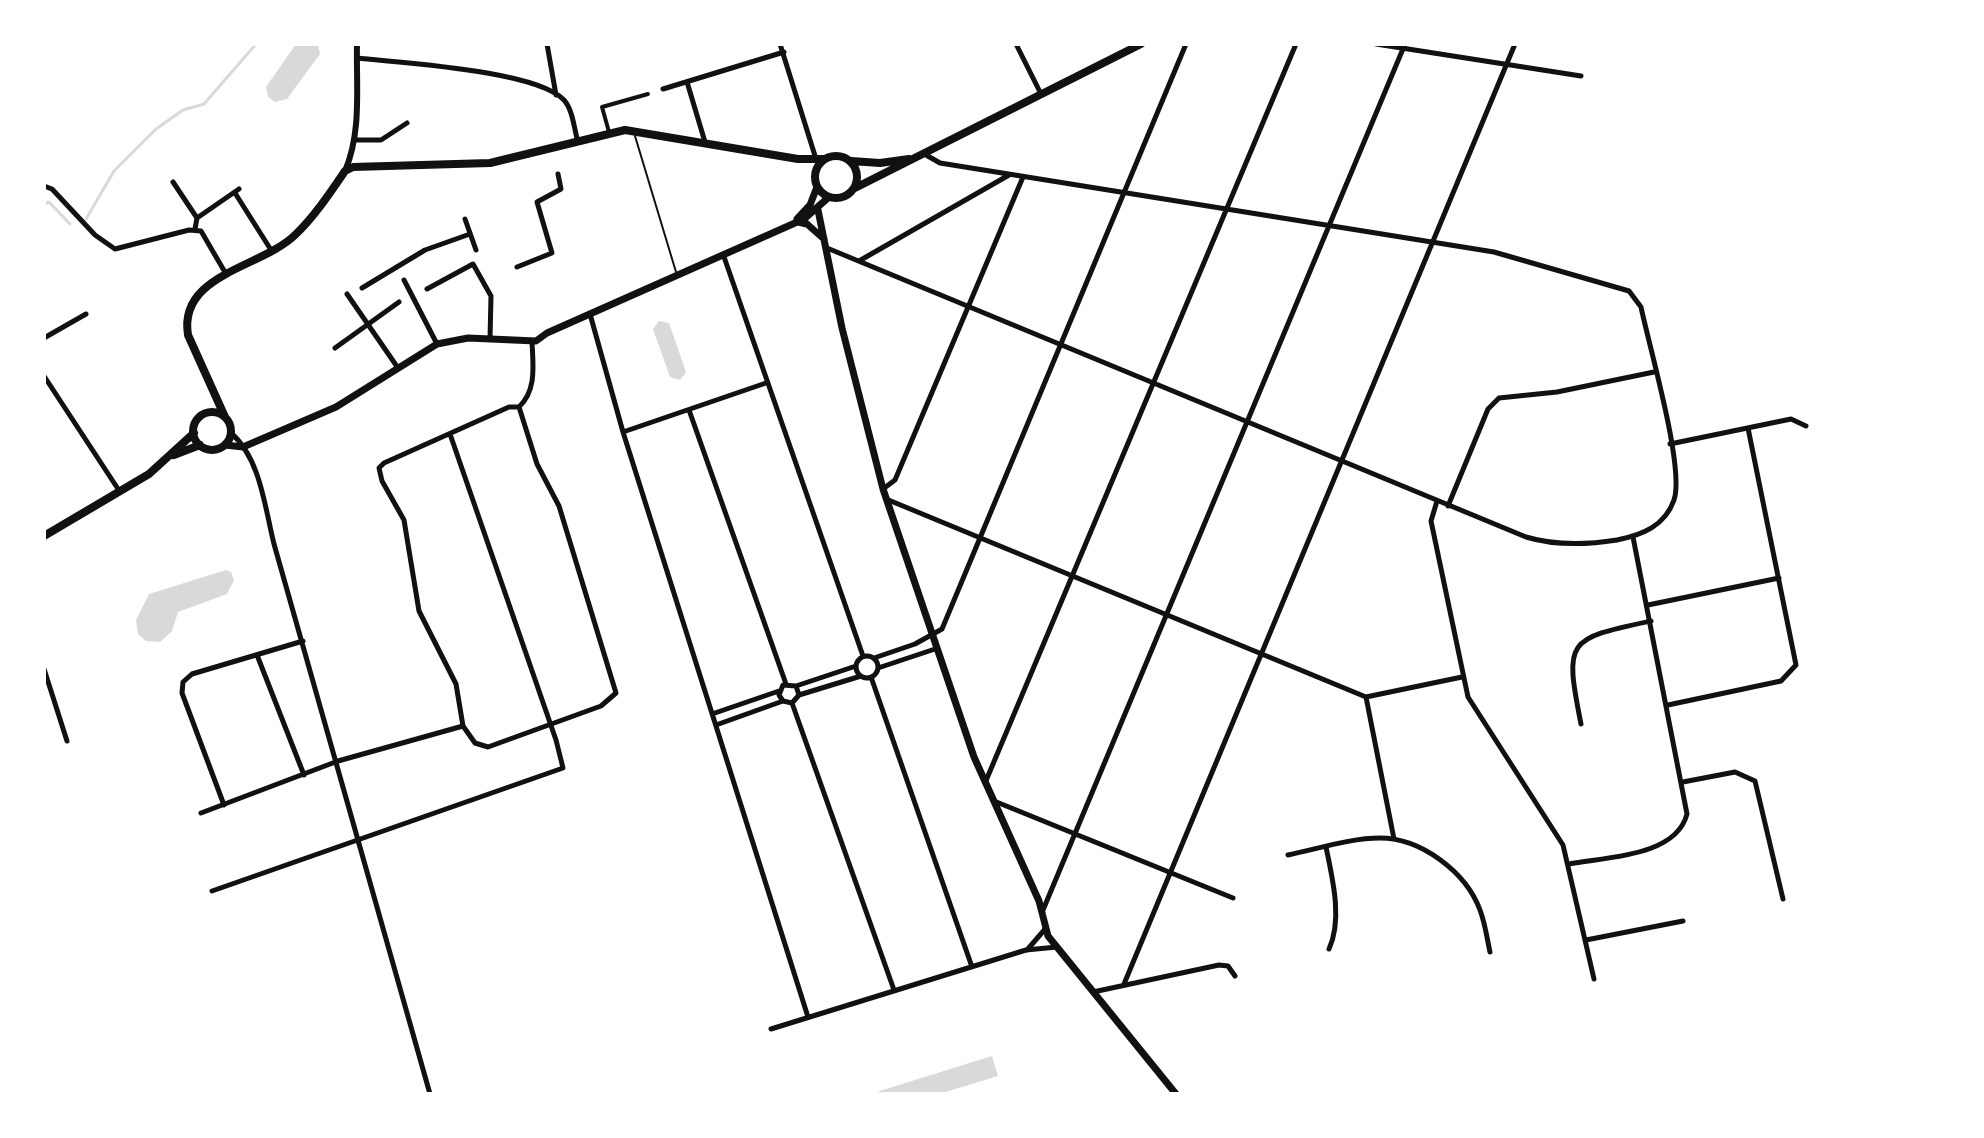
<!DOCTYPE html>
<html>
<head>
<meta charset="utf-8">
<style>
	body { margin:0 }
	#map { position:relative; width:1984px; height:1138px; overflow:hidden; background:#fff; font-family:Montserrat,sans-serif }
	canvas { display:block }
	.frame { position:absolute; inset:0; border:46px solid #fff; pointer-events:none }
</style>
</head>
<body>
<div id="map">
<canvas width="1984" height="1138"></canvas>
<div class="frame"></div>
</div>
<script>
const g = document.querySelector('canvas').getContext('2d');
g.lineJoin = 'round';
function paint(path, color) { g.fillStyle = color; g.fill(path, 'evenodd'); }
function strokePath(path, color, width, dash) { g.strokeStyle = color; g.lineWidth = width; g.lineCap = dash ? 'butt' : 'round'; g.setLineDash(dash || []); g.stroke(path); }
paint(new Path2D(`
	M296 44H318L320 54 287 99 275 102 268 97 266 87Z
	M659 321 669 323 686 372 680 380 670 377 653 329Z
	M226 570 231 572 234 580 227 594 178 612 172 631 160 642 146 641 138 634 136 620 149 594Z
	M992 1056 998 1076 939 1094H870Z`), '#d9d9d9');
strokePath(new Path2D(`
	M44 204 49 202 70 224
	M86 219 114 171 156 129 183 110 204 104 256 44`), '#d9d9d9', 3);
strokePath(new Path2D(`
	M635 136 676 272`), '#111', 2);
strokePath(new Path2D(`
	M609 132 602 107 648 94`), '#111', 4);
strokePath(new Path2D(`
	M547 44 556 95
	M780 44 816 159
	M1016 44 1041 94
	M1376 44 1581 76
	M357 58C400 63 536 70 564 100 573 110 574 129 578 142
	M687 82 705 142
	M663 89 784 52
	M354 140H381L407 123
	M173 182 197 218
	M44 186 52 189 95 235 115 249 189 230 201 231 226 274
	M235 193 271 250
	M465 219 476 250
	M195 229 197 218 239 189
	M827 248 1526 537C1556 546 1586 545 1617 540 1642 535 1665 526 1674 500 1685 468 1649 346 1641 307L1629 291 1494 252 940 163 926 155
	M723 254 863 656
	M859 261 1009 175
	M517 267 552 253 537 202 561 189 558 174
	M404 280 437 344
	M362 288 425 250 470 234
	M427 289 473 264 491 296 490 339
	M347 294 398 368
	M590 314 623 432 808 1017
	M44 338 86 314
	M335 348 399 302
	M44 376 120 492
	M689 410 786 684
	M623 432 766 383
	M231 433C261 459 265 509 274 544L430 1094
	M1670 444 1791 419 1806 426
	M883 489 895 480 1023 177
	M886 499 1366 697 1462 677
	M1437 501 1431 521 1468 697 1563 845 1594 979
	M1448 506 1488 409 1499 398 1557 392 1654 372
	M1648 605 1779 578
	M257 655 304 775
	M856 667a11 11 0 1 1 22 0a11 11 0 1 1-22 0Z
	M874 658 915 644 942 629 1186 44
	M878 668 935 649
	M44 669 67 741
	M871 677 972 967
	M796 686 856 666
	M799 695 861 676
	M1366 697 1394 839
	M792 703 894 990
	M1668 705 1781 681 1796 665 1748 428
	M712 714 779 691
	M1581 724C1564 639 1567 639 1651 621
	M716 725 783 701 792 703 799 695 796 686 783 685 779 695 783 701
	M463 726 475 743 488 747 601 706 616 693 559 506 537 464 519 407
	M1683 782 1735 772 1755 781 1783 899
	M985 783 1296 44
	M994 801 1233 898
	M224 805 182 693 183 682 192 674 303 641
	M201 813 338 761 463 726 456 684 419 611 404 520 382 481 379 468 384 463 509 407H519C537 390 533 365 532 342
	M1326 847C1332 877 1343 919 1329 949
	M1288 855C1318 849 1350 838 1380 838 1421 838 1466 872 1480 910 1485 923 1487 938 1490 952
	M1569 864C1605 857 1676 857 1687 814L1633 537
	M212 891 563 768 556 740 450 434
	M1043 910 1405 44
	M1586 940 1683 921
	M1027 950 1046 928
	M1124 984 1515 44
	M1093 992 1219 965 1228 966 1235 976
	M771 1029 1026 950 1057 947`), '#111', 5);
strokePath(new Path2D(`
	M345 171C362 132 356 85 357 44`), '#111', 6);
strokePath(new Path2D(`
	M818 210 842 328 883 489 974 757 1039 901 1048 936 1176 1094
	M797 219 810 205 817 187
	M798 222 807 224 824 239
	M225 445 243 447 336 407 437 344 468 338 536 341 547 333 804 219 829 197`), '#111', 7);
strokePath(new Path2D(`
	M815 177a21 21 0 1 1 42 0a21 21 0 1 1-42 0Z
	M851 161 880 163 909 159
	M855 188 1141 44
	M193 431a19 19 0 1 1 38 0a19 19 0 1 1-38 0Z
	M225 417 188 335C178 274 261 268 295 235 314 217 330 193 345 171L353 167 490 163 625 130 798 159H824
	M174 455 200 445
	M44 536 149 474 194 433`), '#111', 8);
</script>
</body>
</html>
